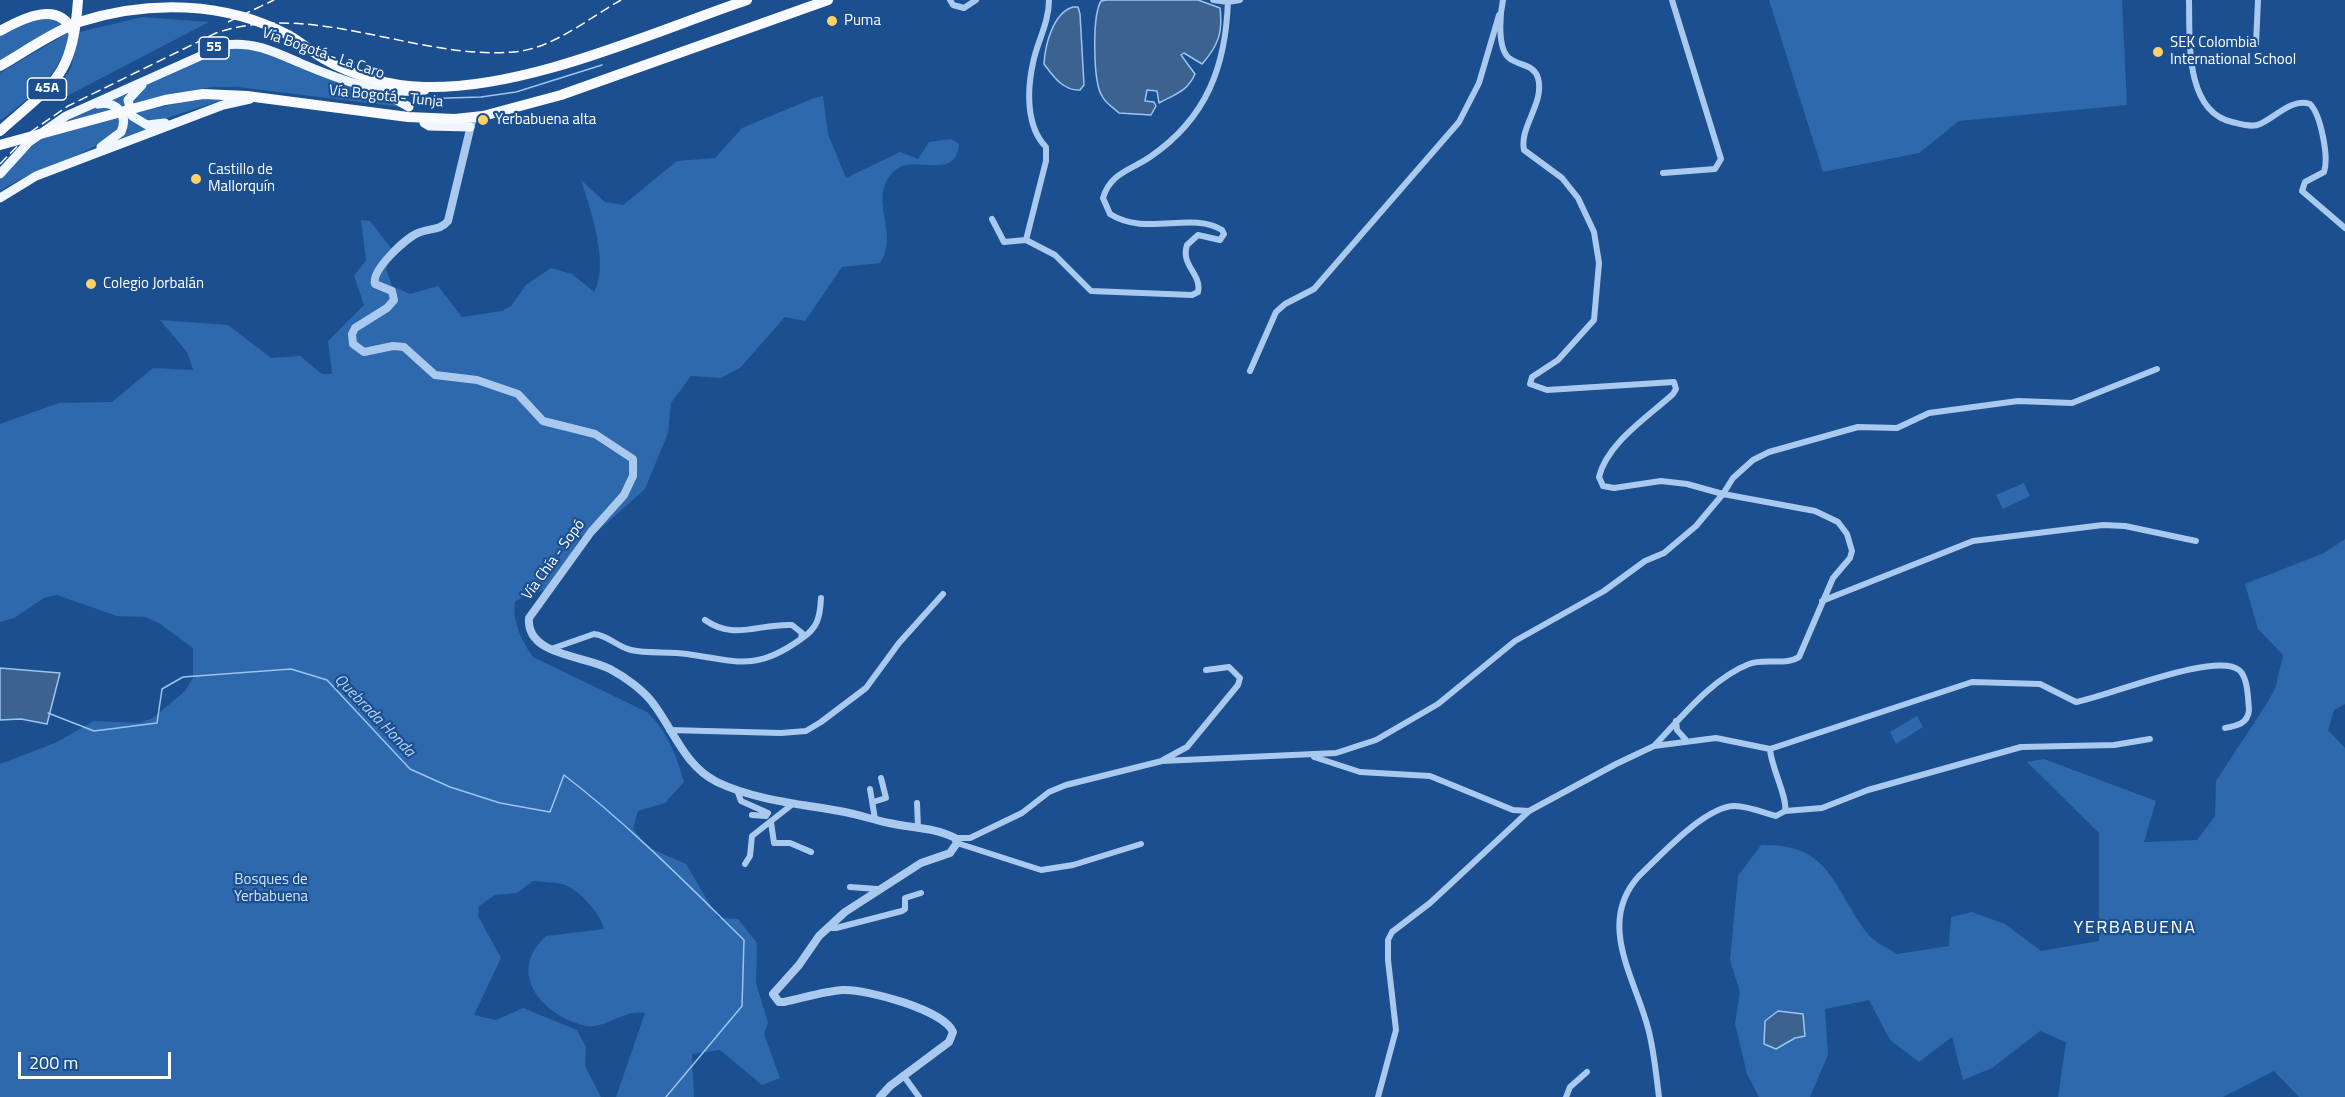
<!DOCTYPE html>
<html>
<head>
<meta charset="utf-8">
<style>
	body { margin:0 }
	#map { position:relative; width:2345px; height:1097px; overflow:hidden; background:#1b4f8f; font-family:"Titillium Web",sans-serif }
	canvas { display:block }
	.scale { position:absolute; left:18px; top:1052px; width:153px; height:27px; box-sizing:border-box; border:3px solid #fff; border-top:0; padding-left:8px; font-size:18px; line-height:21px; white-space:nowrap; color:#fff; -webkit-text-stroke:4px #1b4f8f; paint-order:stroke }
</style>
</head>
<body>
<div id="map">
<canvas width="2345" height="1097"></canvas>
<div class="scale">200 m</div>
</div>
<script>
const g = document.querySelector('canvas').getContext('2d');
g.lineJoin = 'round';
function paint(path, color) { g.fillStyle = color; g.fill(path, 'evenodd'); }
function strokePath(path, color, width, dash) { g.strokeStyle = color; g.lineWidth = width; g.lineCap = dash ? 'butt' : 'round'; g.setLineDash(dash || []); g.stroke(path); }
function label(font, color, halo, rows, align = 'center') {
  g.font = font + ' "Titillium Web",sans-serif'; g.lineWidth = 4.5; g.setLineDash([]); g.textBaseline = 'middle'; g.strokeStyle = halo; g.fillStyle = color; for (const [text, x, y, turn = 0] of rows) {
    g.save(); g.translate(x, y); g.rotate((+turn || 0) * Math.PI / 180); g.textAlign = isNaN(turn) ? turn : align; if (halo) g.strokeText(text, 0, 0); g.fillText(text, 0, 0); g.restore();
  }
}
paint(new Path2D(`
	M1769 0H2122L2127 105 1959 121 1919 153 1823 172Z
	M36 14 67 24 0 64V36Z
	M142 17 209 22 67 96 60 85 71 68 80 32Z
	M69 32C63 75 31 96 0 121V73Z
	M230 47 256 49 396 101 409 108 238 87H211L131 104 137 91 157 78Z
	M127 94 126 99 133 121 143 127 151 128 116 140 127 122 106 100Z
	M823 96 828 134 846 178 900 152 918 159 929 142 951 139 959 144C956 183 913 152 894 171 866 199 901 233 880 263L842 267 805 321 785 317 740 368 721 378 691 376 671 403 668 433 645 489 572 554 552 588 524 596 515 602C512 622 522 641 533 657L647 712C667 730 677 757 684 782L665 803 638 811 633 829 649 848 686 864 718 918 738 919 757 943 756 983 768 1023 764 1034 780 1078 762 1085 720 1050 692 1054 694 1097H616L645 1013C624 1009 604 1029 587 1026 543 1017 505 973 546 936L604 929C601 914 578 888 562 884 553 882 542 882 533 881L517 893 495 895 479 906 478 916 501 958 474 1015 496 1020 523 1008 577 1030 586 1047 585 1066 601 1097H0V764L55 743 94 721 139 723 153 718 185 691 193 678V648L159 623 145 617 117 616 57 595 44 598 14 618 0 622V424L59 403 112 402 153 368 193 370 187 352 160 320 228 325 271 358 300 356 322 374H332L328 341 364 305 354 276 366 260 361 220 370 221 394 252 386 269 392 286 410 294 438 286 462 317 502 311 511 306 526 285 551 268 572 274 594 292C610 265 590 208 581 180L605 202 623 205 677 161 715 158 742 128 814 98Z
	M225 99 155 122H144L133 113 193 100Z
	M98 107H111L120 118V127C89 159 37 166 0 191V179C32 144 53 124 98 107Z
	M2024 483 2030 496 2003 509 1996 495Z
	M2345 539V704L2334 710 2328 730 2345 748V1097H2299L2274 1071 2223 1097H2058L2066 1042 2040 1031 1992 1068 1963 1080 1952 1037 1919 1062 1890 1040 1869 1000 1825 1009 1828 1055 1810 1097H1759L1747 1074 1735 1024 1740 992 1730 960 1738 876 1761 845C1831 843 1833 888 1867 933 1873 942 1888 948 1897 954L1949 946 1951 917 1972 912 2005 924 2041 951 2099 941V833L2027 762 2044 759 2156 801 2144 842 2197 840 2215 816 2216 781 2269 700 2276 686 2283 655 2258 629 2245 584 2324 553Z
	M1917 716 1923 727 1896 744 1890 732Z`), '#2e69ad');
const water = new Path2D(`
	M1107 0H1198L1220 8C1223 33 1218 46 1202 64L1184 53 1181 55 1195 74C1187 92 1175 94 1159 103L1157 91 1147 90 1145 101 1154 102 1156 106 1151 115 1119 113C1113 107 1106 104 1102 96 1093 82 1092 16 1101 1Z
	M1073 7H1078L1080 14 1084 85 1080 90C1063 91 1053 76 1044 64 1045 45 1053 13 1073 7Z
	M0 668 60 673 47 724 21 719 0 720Z
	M1778 1011 1803 1014 1805 1036 1795 1038 1776 1049 1764 1044 1765 1021Z`);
paint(water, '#3c6290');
strokePath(water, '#9cc4f0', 1.5);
strokePath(new Path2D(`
	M414 99 481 97 516 92 602 65
	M48 713 94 731 157 723 162 689 183 677 291 669 327 680 410 769 450 787 500 803 550 812 564 775C629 825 686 883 744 940L742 1006 666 1097`), '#9cc4f0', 1.5);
strokePath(new Path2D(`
	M950 0 953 5 964 8 976 0
	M1213 0 1228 2 1240 0
	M1503 0C1500 14 1497 48 1509 58 1519 66 1534 64 1538 78 1545 103 1519 127 1524 150L1562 178 1578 198 1594 232 1599 263 1594 320 1558 360 1532 377 1530 384 1547 390 1674 382 1676 389 1673 394C1649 416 1607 443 1599 477L1603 486 1614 488 1661 481 1687 484 1723 494 1815 511 1838 522 1847 534 1852 551 1850 558 1833 578 1799 657C1785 666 1765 658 1749 664 1711 679 1681 718 1654 746
	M2189 0C2190 38 2184 111 2232 122 2241 124 2252 128 2260 124 2276 117 2291 98 2310 104 2321 115 2329 158 2324 172L2305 182 2302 191 2345 228
	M2256 44 2258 0
	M1663 173 1715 169 1721 159 1672 0
	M992 219 1004 242 1026 240 1055 255 1091 291 1192 295 1198 292C1202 274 1180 265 1187 245L1198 235 1220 240 1224 234 1222 230C1191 211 1146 237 1110 214L1103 198C1110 173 1131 170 1150 157 1207 118 1226 66 1228 0
	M1026 240 1046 161V147C1026 127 1027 90 1033 63 1037 42 1049 23 1049 0
	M1250 371 1276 312 1285 304 1314 289 1459 122 1479 83 1499 15
	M1822 601 1973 541 2103 525 2125 526 2196 541
	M801 639C818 628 820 617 821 598
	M551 649 594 634C608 635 617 647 631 650 649 654 668 651 687 654 737 661 755 672 801 639L802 633 792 625C761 623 734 641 705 620
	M1676 721 1677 730 1686 740
	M669 730 781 733 806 731 821 722 866 688 899 643 943 594
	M1314 757 1360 772 1430 776 1513 810 1529 811
	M1163 760 1187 747 1238 685 1240 678 1229 667 1206 670
	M870 789 875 819
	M737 790 741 801 768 813 766 816 752 815
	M873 802 886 798 881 778
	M917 803 918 827
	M1785 811 1822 808 1868 790 2021 747 2114 745 2150 739
	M771 822 774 843H790L811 852
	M955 838H970L1022 813 1049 792 1066 785 1162 761 1336 753 1376 740 1438 704 1515 641 1604 591 1645 561 1664 553 1696 526 1723 494 1733 478 1753 460 1769 452 1858 427 1897 428 1929 413 2018 401 2072 403 2157 369
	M957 843 1041 870 1073 865 1141 844
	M745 864 750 856 752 836 794 803
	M850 887 877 889
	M827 928H836L902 911 905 909V898L921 893
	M903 1075 919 1097
	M1378 1097 1396 1030 1388 960V940L1392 932 1430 903 1529 811 1616 764 1654 746 1716 738 1770 749 1972 682 2040 684 2076 702C2106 697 2216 651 2239 670 2248 677 2248 699 2249 710 2248 724 2236 726 2225 728
	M1566 1097 1570 1087 1587 1072
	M1659 1097C1656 1074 1654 1050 1648 1028 1635 978 1596 923 1639 876 1660 856 1705 806 1735 806 1748 806 1764 813 1776 816L1785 811C1788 798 1771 767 1770 749`), '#a9c9ee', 6);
strokePath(new Path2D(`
	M472 121 448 221C440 231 429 228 418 233 406 238 371 270 375 284L392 291 394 300 387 308 355 328 352 334 353 344 364 352 393 346 404 347 435 375 477 380 518 394 543 421 595 434 633 459V476L624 495 591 532 529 618C526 656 584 655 610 669 625 677 645 691 655 706 674 732 686 767 717 782 757 801 802 804 845 812 860 815 874 820 889 823 911 828 934 827 955 838L957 843 950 853 921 863 845 912 819 936 799 965 773 994 779 1002H784C803 998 825 991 843 990 867 989 944 1010 953 1032L949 1042 890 1086 880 1097`), '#a9c9ee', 8);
strokePath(new Path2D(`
	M142 85 128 100 132 116 147 125 165 123
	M388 95 409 107
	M98 104C116 101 129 114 121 132L101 147
	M424 123 429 126 470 127
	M0 174 29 142 66 116 225 45C253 41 275 52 300 63 341 80 380 96 425 90
	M0 198 36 176 223 105 250 99`), '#f0f6ff', 9);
strokePath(new Path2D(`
	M0 31C23 18 59 0 73 32
	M0 66C26 51 51 33 79 22 148 0 226 1 290 36 302 43 312 52 324 59 353 76 390 86 424 87 526 90 650 33 747 0
	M0 131C54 83 73 77 78 0
	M0 145 165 100 203 94 247 96 408 117 455 119 483 116 561 95 828 0`), '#f8faff', 10);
strokePath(new Path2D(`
	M228 22 274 0
	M0 164 32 131 68 106 216 33C314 0 415 60 514 52 552 49 589 18 621 0`), '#fff', 1.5, [10, 4.5]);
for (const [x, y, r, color] of [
	[832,21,6,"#ffd166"],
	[2158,52,6,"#ffd166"],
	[483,120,6,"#ffd166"],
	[196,179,6,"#ffd166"],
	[91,284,6,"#ffd166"]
]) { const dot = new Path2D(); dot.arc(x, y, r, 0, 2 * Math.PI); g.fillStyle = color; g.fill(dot); strokePath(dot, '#1b4f8f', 2); }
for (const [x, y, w] of [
	[214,48,30],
	[47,89,39]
]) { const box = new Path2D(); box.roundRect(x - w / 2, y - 11, w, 22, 4.5); g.fillStyle = '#1b4f8f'; g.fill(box); strokePath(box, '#fff', 1.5); }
label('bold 14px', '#fff', null, [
	["55",214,48],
	["45A",47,89]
]);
label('15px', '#fff', '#1b4f8f', [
	["Puma",844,21],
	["SEK Colombia",2170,43],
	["International School",2170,60],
	["Yerbabuena alta",495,120],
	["Castillo de",208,170],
	["Mallorquín",208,187],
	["Colegio Jorbalán",103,284]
], 'left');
label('15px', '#fff', '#1b4f8f', [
	["Vía Bogotá - La Caro",323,54,19],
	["Vía Bogotá - Tunja",386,97,6],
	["Vía Chía - Sopó",554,560,-54]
]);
label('15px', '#cfe3fa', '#1b4f8f', [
	["Bosques de",271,880],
	["Yerbabuena",271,897]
]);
label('italic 16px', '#b5d3f5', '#1b4f8f', [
	["Quebrada Honda",374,716,46]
]);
g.letterSpacing = '1.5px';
label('18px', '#fff', '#1b4f8f', [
	["YERBABUENA",2135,929]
]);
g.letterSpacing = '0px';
</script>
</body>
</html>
